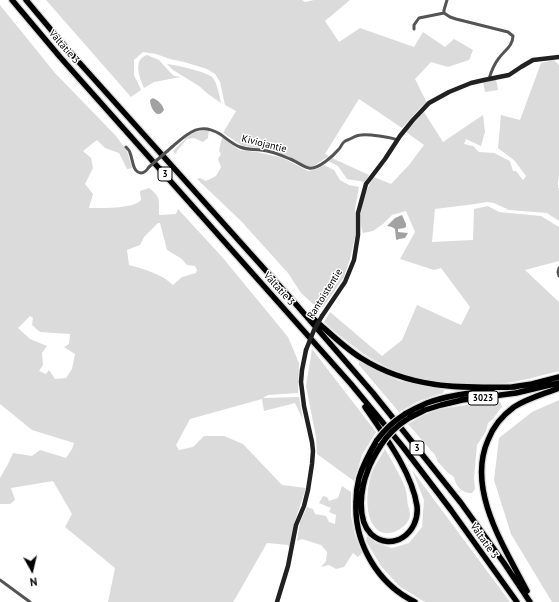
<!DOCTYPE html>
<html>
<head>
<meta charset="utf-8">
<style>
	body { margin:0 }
	#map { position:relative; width:559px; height:602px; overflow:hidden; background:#fff; font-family:"PT Sans",sans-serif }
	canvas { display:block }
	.north { position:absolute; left:12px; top:550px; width:40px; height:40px; -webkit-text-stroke:3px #fff; paint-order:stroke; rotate:172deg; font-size:11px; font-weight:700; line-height:16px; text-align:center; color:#000 }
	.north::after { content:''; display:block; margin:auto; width:14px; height:18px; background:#000; clip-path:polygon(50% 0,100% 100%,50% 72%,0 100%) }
</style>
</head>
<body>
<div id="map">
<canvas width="559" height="602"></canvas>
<div class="north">N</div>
</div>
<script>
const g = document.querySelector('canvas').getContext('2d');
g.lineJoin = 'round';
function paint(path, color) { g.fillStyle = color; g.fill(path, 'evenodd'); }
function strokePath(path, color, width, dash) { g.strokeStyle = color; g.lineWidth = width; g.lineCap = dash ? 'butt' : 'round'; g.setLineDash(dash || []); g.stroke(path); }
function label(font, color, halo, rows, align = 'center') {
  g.font = font + ' "PT Sans",sans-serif'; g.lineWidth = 3; g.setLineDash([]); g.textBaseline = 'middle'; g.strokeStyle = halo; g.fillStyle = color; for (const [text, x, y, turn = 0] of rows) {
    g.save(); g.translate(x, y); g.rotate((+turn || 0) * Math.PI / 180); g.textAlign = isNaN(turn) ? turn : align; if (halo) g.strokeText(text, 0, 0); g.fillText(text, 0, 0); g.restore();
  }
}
paint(new Path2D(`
	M46 0H302L305 2 314 0H350L325 21 339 42 360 28 414 47 423 32 445 47 454 39 473 50 469 60 448 67 431 62 415 79 427 103 421 107 402 128 359 99 325 154 329 156 312 167 307 166 275 151 265 149 243 146 223 133 236 111 225 105 220 82 215 74 207 69 184 62 170 59 156 54 143 52 134 60V75L141 90 131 97Z
	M0 5 55 73 116 136 127 151 132 168 127 169 119 153 105 148 97 140 83 151 91 158 93 168 85 184 93 194 89 208C101 208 134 209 141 200L140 191 149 188C161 197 159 200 159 215L176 214 178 209 223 258 288 337 299 363 298 393 268 395 263 398 299 397 303 420 295 403 264 411 262 399 190 419 176 445 179 450 193 447 204 436H224L243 444 282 485 306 488 293 527 291 549 288 545 267 543 235 599 233 602H108L115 568 65 527 72 514 53 481 11 488 15 500 10 504H0V478L8 464 13 453 32 456 40 450 66 458 72 449 74 443 32 430 0 404ZM158 223H160L167 250 182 259 187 265 195 266 197 270 196 273 182 277 173 285C162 274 144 269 129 265L127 250 140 245 144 237ZM30 316 33 318 32 325 40 332 70 334 69 344 64 347 75 354 72 369 66 378 55 379 49 370 46 374 39 371 43 365 42 353 47 346 30 339 18 328Z
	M147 55 159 60 168 70 174 76 181 77 154 82 144 88C140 78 132 60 147 55Z
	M554 60 559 65V177L558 180V188H559V221L547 213 509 210 494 203 487 202 475 204 435 209 432 242 473 240 474 209 488 206 499 212 541 216 559 227V261L525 270 559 302V371C539 376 519 382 499 384 486 385 472 384 460 383 451 383 443 383 435 382 391 376 356 351 324 322L330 312 382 356 402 340 417 305 461 325 470 307 441 268 434 270 400 259 415 232 406 211 392 215 383 224 373 231 363 233C357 215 364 192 374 177L391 184 409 165 424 145 406 132 424 112 443 142 483 115 485 132 481 146 466 139 464 144 473 146 479 152 494 153 510 161 513 171H516L523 180 526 176 515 161 498 148 501 115 520 120 541 63Z
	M167 64C177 65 208 72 213 78 218 85 219 95 221 103L208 94 199 86 173 70Z
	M496 79 498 90 485 92 483 82Z
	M209 130 208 138 203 142 194 138 187 139 177 151 176 154 173 151 188 136 195 132Z
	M222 137 239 150 257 152 283 158 308 171 317 169 324 165 334 170 340 180 349 185 359 187 355 209V237L350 259 344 277 323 307 313 304 301 293 288 273 241 221 197 179 200 178 206 181 216 176 221 167 218 159 221 154 219 151Z
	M332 158 369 175 365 182 347 179 338 166 328 161Z
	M312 349 376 432 362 455 354 481 317 454 316 437 306 386Z
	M360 361 379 372 399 381 444 390V391L443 393 419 401 399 412 359 365V363Z
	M498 400 501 403 502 407C496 412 496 418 488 423L486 431 477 445 474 478 475 489 472 493C463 494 455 486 454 477L447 472 441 465 438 462 435 455 408 424 424 415 441 409Z
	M559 400V602H552L511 534 494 480 499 438 532 412Z
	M385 449C392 461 400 475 405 487 407 493 407 500 408 506 409 508 410 512 410 515 409 527 390 538 379 531 363 520 366 486 373 470 376 463 381 456 385 449Z
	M412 470 510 602H426L423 601 399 586 381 566 366 541 367 536 376 543 392 548 409 543 422 527 424 500Z
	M342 486 351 492V516L355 535 362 553 358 557 353 553 344 567 336 569 329 565 321 567 326 561 327 552 321 545 302 539 297 541 300 522 307 507 313 509 315 514 326 516 329 522 335 524 336 515 329 512 331 508 319 503 323 496 327 497 329 501 338 498Z`), '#dbdbdb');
paint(new Path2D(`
	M153 98C158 100 163 105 164 110 157 121 150 107 150 100Z
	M402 215 406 224V227L404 228 398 229V232L408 233 405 238 399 239 397 240 396 239 395 229 392 227 387 226 395 218Z`), '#a2a2a2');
const highway = new Path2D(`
	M12 0 60 57 351 384 403 447 451 510 517 602
	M26 0 68 50 294 302 373 393 461 503 504 563 530 602
	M309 315C326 329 342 346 361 358 410 389 460 388 515 387
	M512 387 532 384 559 377
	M365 407C384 435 412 472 417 506 420 533 392 553 371 534 356 519 361 487 368 470 371 461 376 453 381 445
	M405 414C412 410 420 406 427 403 448 395 471 393 492 390
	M409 418 425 410 441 405 462 400 516 393 559 383
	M377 440C370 452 363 464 359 478 357 486 356 494 356 502 354 544 378 584 415 602
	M527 591C505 548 466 490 488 440 493 427 503 415 514 407 528 398 544 394 559 388`);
strokePath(highway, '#dbdbdb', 8);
strokePath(new Path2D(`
	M444 13V10L447 0
	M414 29V25L419 18 444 13 450 17 456 19 508 32 513 36C513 46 504 51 499 58 495 63 491 72 489 79
	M126 147C127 148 130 151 130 153 133 159 132 172 141 173 145 173 147 170 149 167
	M172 147C187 134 199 121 220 134 226 138 232 144 240 147 247 150 254 149 261 150 271 151 281 155 290 159 296 161 303 167 309 168 318 170 334 155 339 149 341 147 342 143 344 142 346 140 348 140 350 139 354 137 357 135 361 135 368 134 391 137 397 140
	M559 268 558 272 559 276
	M0 580 30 602`), '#545454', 3);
strokePath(new Path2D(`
	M322 316 345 282 354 260 358 235V213L366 184 385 159 400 136 413 120 429 103 449 92 471 83 484 80 509 75 521 67 533 60 559 57
	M277 602 288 566 296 525 304 506 308 490 312 464 313 451 312 442 304 406 301 382 302 370 306 350`), '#212121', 4.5);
strokePath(highway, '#000', 5.5);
const highwayBridge = new Path2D(`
	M377 440C385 429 394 421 405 414
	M381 445C388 434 398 425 409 418`);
strokePath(highwayBridge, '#dbdbdb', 8, []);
strokePath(new Path2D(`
	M149 167 172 147`), '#545454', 3);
strokePath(new Path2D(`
	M306 350 314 330 322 316`), '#212121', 4.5);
strokePath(highwayBridge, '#000', 5.5);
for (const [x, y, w] of [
	[165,174,14],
	[483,398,30],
	[417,448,14]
]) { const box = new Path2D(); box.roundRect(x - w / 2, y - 7, w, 14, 3); g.fillStyle = '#fff'; g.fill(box); strokePath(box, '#000', 1); }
label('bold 9px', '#000', null, [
	["3",165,174],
	["3023",483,398],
	["3",417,448]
]);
label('10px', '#000', '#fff', [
	["Valtatie 3",64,47,49],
	["Kiviojantie",264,144,14],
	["Valtatie 3",279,289,48],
	["Rantoistentie",325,294,-58],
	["Valtatie 3",484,541,55]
]);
</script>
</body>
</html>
